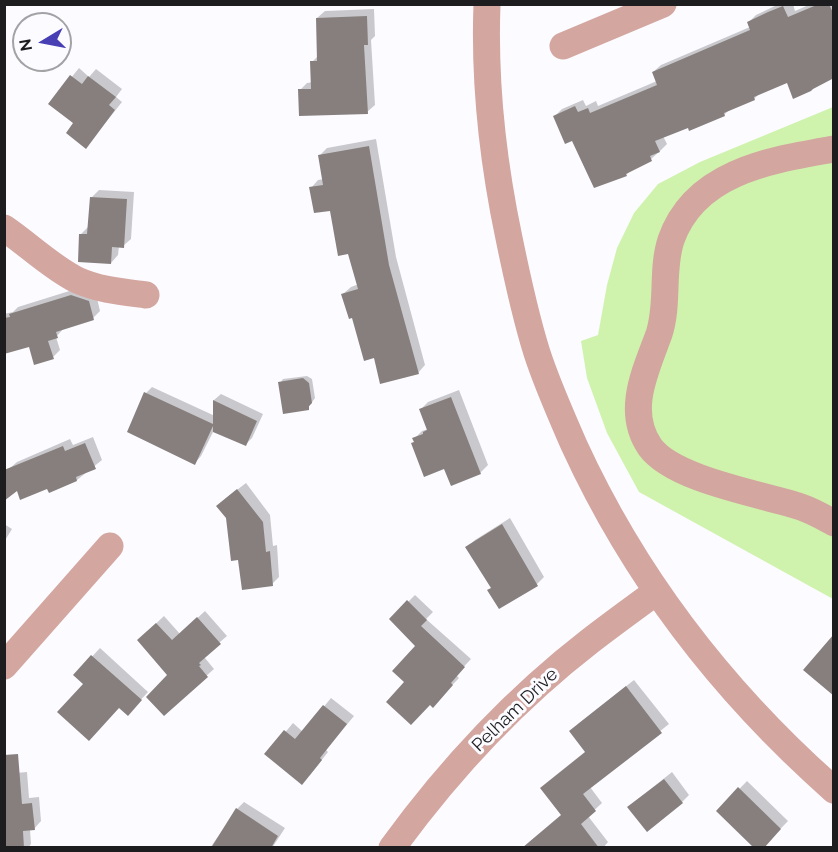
<!DOCTYPE html>
<html>
<head>
<meta charset="utf-8">
<style>
	body { margin:0 }
	#map { position:relative; width:838px; height:852px; overflow:hidden; background:#fcfbff; font-family:Raleway,sans-serif }
	canvas { display:block }
	.frame { position:absolute; inset:0; border:6px solid #1d1c1e; pointer-events:none }
	.north { position:absolute; left:12px; top:12px; width:60px; height:60px; box-sizing:border-box; background:#fcfbff; border:2px solid #a3a2a5; border-radius:50%; rotate:260deg; font-size:16px; font-weight:700; line-height:24px; text-align:center; color:#1d1c1e }
	.north::after { content:''; display:block; margin:auto; width:21px; height:27px; background:#483fb5; clip-path:polygon(50% 0,100% 100%,50% 72%,0 100%) }
</style>
</head>
<body>
<div id="map">
<canvas width="838" height="852"></canvas>
<div class="frame"></div>
<div class="north">N</div>
</div>
<script>
const g = document.querySelector('canvas').getContext('2d');
g.lineJoin = 'round';
function paint(path, color) { g.fillStyle = color; g.fill(path, 'evenodd'); }
function strokePath(path, color, width, dash) { g.strokeStyle = color; g.lineWidth = width; g.lineCap = dash ? 'butt' : 'round'; g.setLineDash(dash || []); g.stroke(path); }
function label(font, color, halo, rows, align = 'center') {
  g.font = font + ' Raleway,sans-serif'; g.lineWidth = 6; g.setLineDash([]); g.textBaseline = 'middle'; g.strokeStyle = halo; g.fillStyle = color; for (const [text, x, y, turn = 0] of rows) {
    g.save(); g.translate(x, y); g.rotate((+turn || 0) * Math.PI / 180); g.textAlign = isNaN(turn) ? turn : align; if (halo) g.strokeText(text, 0, 0); g.fillText(text, 0, 0); g.restore();
  }
}
paint(new Path2D(`
	M833 107V599L639 492 607 433 587 378 581 341 598 335 607 285 617 248 634 213 658 184 700 162Z`), '#cff3ad');
paint(new Path2D(`
	M793 4 795 11 811 4H834V78L788 81 761 92 754 99 730 109 724 115 663 136 667 144 659 152 651 159 631 170 626 175 573 139 554 117 562 109 583 100 586 106 596 101 598 106 657 81 653 72 661 65 750 27 748 23 756 15 777 5Z
	M374 9 375 36 371 40 375 105 367 112 300 90 307 83 313 82 312 62 319 55 317 18 325 11Z
	M4 55H6L4 81Z
	M79 68 89 77 96 69 122 89 116 97 122 102 86 147 75 123 50 104Z
	M376 139 396 257 425 365 418 373 375 356 343 294 351 287 359 284 349 252 331 209 311 188 318 180 324 179 320 155 327 148Z
	M99 190 134 192 131 239 123 246H119L118 255 111 263 81 234 88 227 91 198Z
	M79 288 96 294 100 311 93 318 64 328 56 337 60 350 53 357 30 345 4 353V314L13 312 18 307Z
	M307 376 312 379 315 398 308 408 280 383 283 379Z
	M152 387 215 416 214 400 221 394 263 414 252 438 245 445 214 430 201 456 195 463 146 393Z
	M459 390 488 465 480 473 445 467 414 439 422 431 428 429 421 409 428 402Z
	M93 437 102 460 77 480 47 487 9 469 17 462 70 439 73 445Z
	M246 483 270 515 273 546 277 545 279 577 272 584 239 558 225 499Z
	M510 518 544 577 537 584 492 587 467 547 475 540Z
	M4 524 12 529 4 542Z
	M415 595 433 612 426 619 471 659 456 675 459 678 439 699 406 682 417 646 391 619Z
	M205 611 227 636 205 655V658L214 669 164 714 170 675 146 633 164 616 180 634Z
	M100 648 148 692 135 706 75 675Z
	M634 680 669 724 590 787 602 803 588 816 608 842 603 848H528L526 845 534 838 563 815 587 751 578 724Z
	M331 698 354 716 326 750 328 752 310 775 267 754 293 723 303 732Z
	M27 772 29 798 39 797 41 821 34 829H30L31 844 28 848H4V774Z
	M672 772 689 795 682 802 637 800Z
	M747 781 788 821 762 848 718 811Z
	M244 802 285 828 272 848H210L237 809Z`), '#0003');
paint(new Path2D(`
	M819 4H829L834 15V78L813 89 811 91 793 99 787 83 754 97 755 100 724 113 725 116 689 131 688 128 655 141 660 152 650 156 652 161 626 174 627 176 594 188 572 141 565 144 553 116 575 106 578 112 588 108 590 113 657 85 652 72 750 30 747 22 768 12 783 6 788 17Z
	M367 16 368 45H364L368 114 299 116 298 89H311L310 61H317L316 18Z
	M70 75 82 84 88 76 116 97 109 105 115 110 86 149 66 133 73 123 48 104Z
	M369 146 389 265 419 374 380 384 374 358 364 361 352 318 349 319 341 294 358 289 348 254 338 256 330 211 314 213 309 187 323 185 318 155Z
	M90 197 127 199 124 248 112 247 111 264 78 262 79 234H87Z
	M71 295 89 301 94 320 56 332 58 338 48 341 54 359 34 365 29 347 4 354V318L10 317 9 314Z
	M303 378 309 383 312 403 309 406V410L283 414 278 382Z
	M144 392 213 424V400L257 421 246 446 213 432V426L195 465 127 432Z
	M451 397 481 474 451 486 444 469 424 477 411 443 414 442 412 438 423 434V432L427 430 419 409Z
	M85 443 96 469 76 477 77 481 49 493 47 489 20 500 17 491 4 501V470L63 446 65 451Z
	M237 489 263 522 266 552 270 551 273 586 242 590 238 560 231 561 226 518 216 506Z
	M502 524 538 586 499 609 487 590 491 588 465 547Z
	M407 600 427 620 421 626 465 667 451 683 453 685 433 708 430 705 411 725 386 702 404 682 392 671 415 646 389 619Z
	M197 617 221 644 199 663 201 665 199 666 208 677 164 716 146 697 167 675 137 640 156 623 172 640Z
	M834 634V696L803 670Z
	M91 655 142 700 128 716 119 708 89 741 57 712 83 684 73 675Z
	M626 686 662 733 583 794 596 811 581 824 599 848H522L561 815 540 788 585 752 569 731Z
	M323 705 347 724 320 758 322 760 302 785 264 754 284 730 295 739Z
	M18 754 22 804 32 803 35 830 23 831 24 848H4V755Z
	M664 779 683 803 647 832 627 807Z
	M738 787 781 829 764 848H754L716 811Z
	M236 808 278 836 271 848H211Z`), '#867f7d');
strokePath(new Path2D(`
	M487 4C484 83 493 162 509 238 517 277 525 315 537 353 547 384 561 415 574 445 635 578 724 693 834 790
	M563 46 663 4
	M834 149C772 160 695 171 671 240 661 270 669 304 659 334 646 370 625 411 650 447 674 480 762 494 801 507 813 511 823 517 834 523
	M4 228C29 245 51 267 77 280 99 290 123 292 146 295
	M4 666 110 546
	M392 848C448 771 515 699 590 641 612 624 634 608 656 592`), '#d3a6a0', 27);
label('18px', '#1d1c1e', '#fcfbff', [
	["Pelham Drive",515,710,-44]
]);
</script>
</body>
</html>
